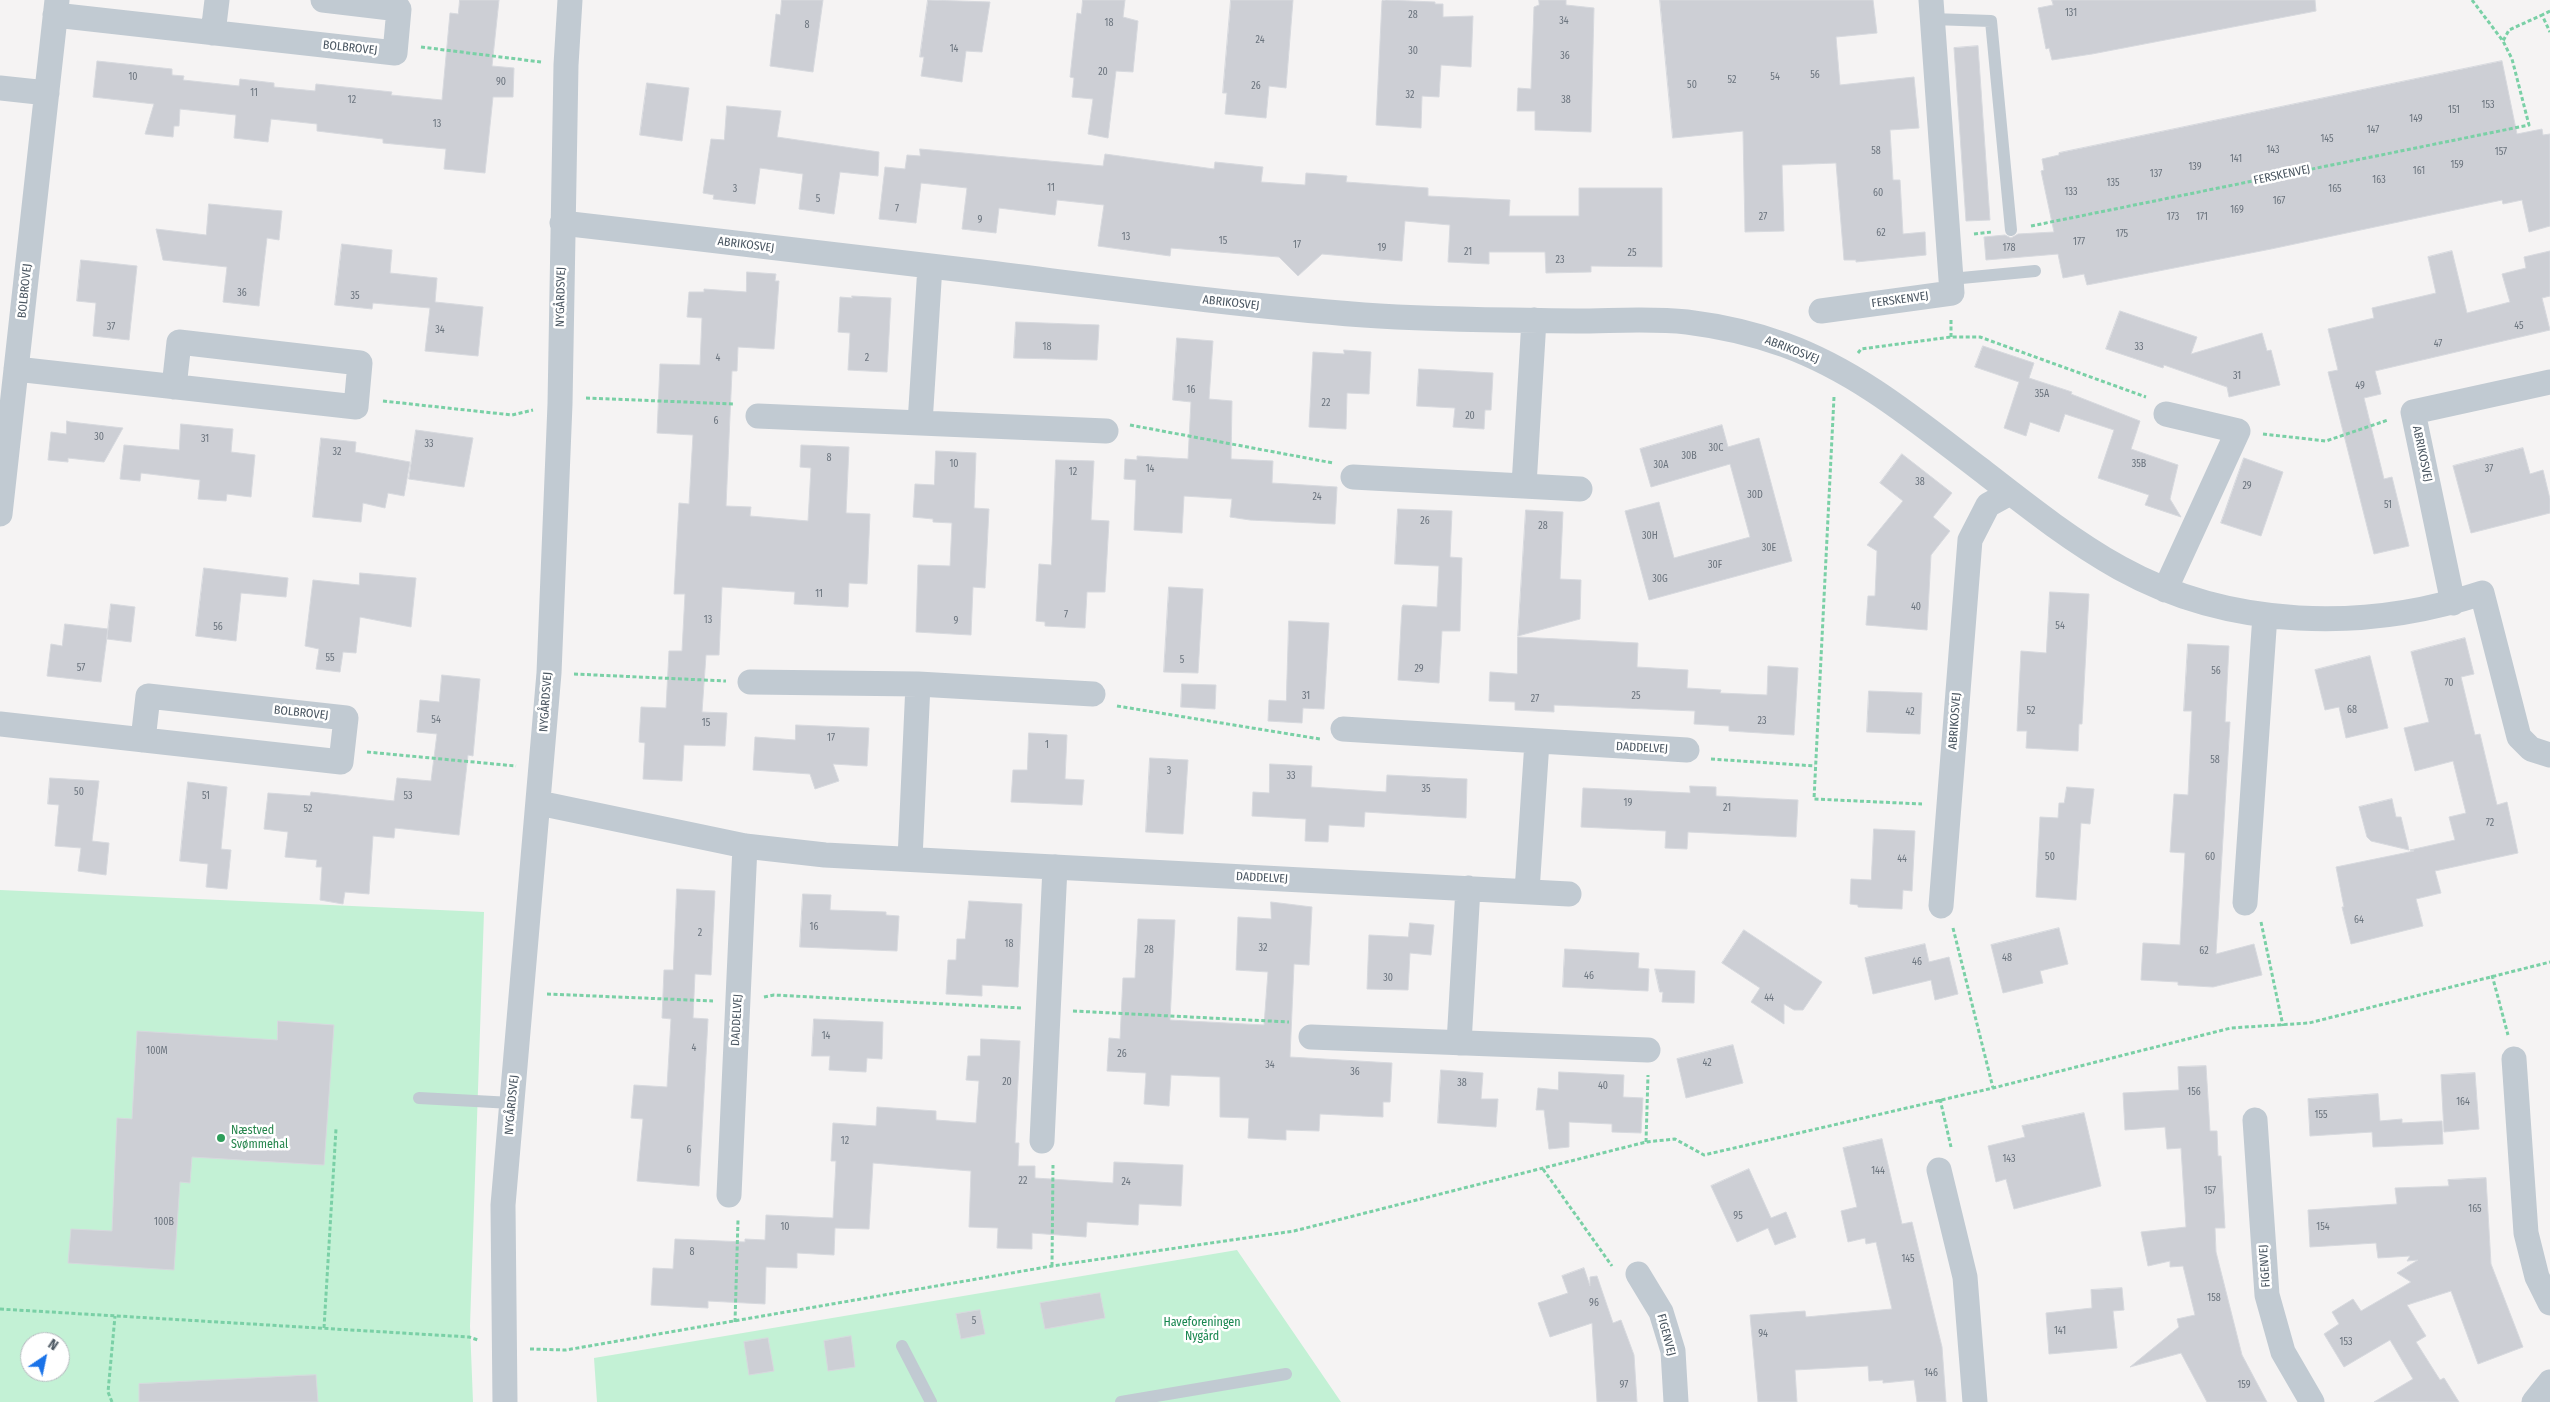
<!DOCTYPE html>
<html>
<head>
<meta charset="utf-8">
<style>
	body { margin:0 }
	#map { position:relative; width:2550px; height:1402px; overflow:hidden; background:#f5f3f3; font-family:"Fira Sans Condensed",sans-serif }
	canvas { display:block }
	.north { position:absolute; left:20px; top:1332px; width:50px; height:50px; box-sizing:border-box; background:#fff; border:1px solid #b7bbc0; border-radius:50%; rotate:34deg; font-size:14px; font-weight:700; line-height:20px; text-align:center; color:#4a5661 }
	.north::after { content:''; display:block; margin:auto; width:18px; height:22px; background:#1a73e8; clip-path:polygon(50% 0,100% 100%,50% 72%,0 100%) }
</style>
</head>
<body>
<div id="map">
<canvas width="2550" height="1402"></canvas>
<div class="north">N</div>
</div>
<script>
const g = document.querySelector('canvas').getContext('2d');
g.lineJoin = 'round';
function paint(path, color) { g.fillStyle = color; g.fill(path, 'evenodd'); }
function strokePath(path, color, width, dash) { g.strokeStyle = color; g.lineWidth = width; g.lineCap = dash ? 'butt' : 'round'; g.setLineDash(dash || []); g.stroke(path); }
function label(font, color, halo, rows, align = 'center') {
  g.font = font + ' "Fira Sans Condensed",sans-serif'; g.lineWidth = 5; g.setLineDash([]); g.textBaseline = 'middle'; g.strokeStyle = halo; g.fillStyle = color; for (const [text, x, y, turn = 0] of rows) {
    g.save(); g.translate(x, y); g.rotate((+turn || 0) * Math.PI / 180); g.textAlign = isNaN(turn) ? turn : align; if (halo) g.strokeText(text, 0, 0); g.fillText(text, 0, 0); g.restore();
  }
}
paint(new Path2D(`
	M0 890 484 912 470 1326 473 1402H0ZM30 1342H60V1372H30Z
	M1237 1250 1341 1402H597L594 1358Z`), '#c3f1d5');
const building = new Path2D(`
	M460 0H499L492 66 514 68 513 97H493L485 173 444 169 446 149 383 143V139L317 131V124L271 119 268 142 234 138 236 115 180 109 179 126H174L173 137 145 134 154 104 93 97 97 61 172 69V75L184 76 183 80 239 86 240 79 274 83V87L315 91 316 84 392 92 391 95 442 100 450 13 458 14Z
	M782 0H823L813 72 770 66 776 14 780 15Z
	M928 0 990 2 982 52 966 51 962 82 921 76 924 57H920Z
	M1083 0H1125L1123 17 1138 21 1133 72 1116 71 1108 138 1088 134 1093 99 1072 97 1074 78 1070 77 1077 13 1081 14Z
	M1231 0H1293L1286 88 1269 86 1266 118 1225 114 1227 93H1223Z
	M1386 0 1435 2V4H1443V17L1473 16 1471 67 1441 65 1439 97 1422 96 1421 128 1376 125 1382 1Z
	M1539 0H1566V5L1594 8 1591 132 1535 130V111H1517L1518 88 1531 89 1534 7 1539 5Z
	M1660 0H1873L1877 33 1836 37 1840 85 1914 77 1919 128 1890 130 1893 180H1900L1903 234 1925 232 1926 255 1856 262V260H1844L1836 163 1782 165 1784 231 1745 232 1743 131 1673 138Z
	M2052 0H2315L2316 11 2092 54 2052 60 2049 48 2046 49 2038 8 2053 5Z
	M1978 46 1990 220 1966 221 1954 48Z
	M2502 61 2517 134 2542 129 2543 135 2550 134V226L2529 232 2522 200 2503 204 2502 200 2271 249 2087 285 2084 274 2063 278 2058 254 1986 260 1984 237 2005 235 2011 238 2018 234 2054 232 2041 171 2044 170 2042 159 2059 155V153Z
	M647 83 689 88 682 141 640 135Z
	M727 106 781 111 777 137 879 152 878 176 840 172 834 214 799 209 803 174 760 168 755 204 713 199 714 195 703 193 711 139 724 140Z
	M920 149 1103 166 1105 154 1214 169 1215 162 1263 167 1261 182 1305 185 1306 173 1347 176 1346 182 1428 188V196L1510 200 1509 216H1579V188H1662V267L1591 266V272L1546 273 1545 252H1489V264L1448 262 1450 225 1405 221 1402 261 1322 254 1298 276 1279 257 1171 248 1170 256 1098 246 1104 205 1057 200 1055 215 999 208 996 233 962 229 967 188 921 183 916 223 879 219 885 167 905 169 907 155 920 156Z
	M209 204 282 211 279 240 267 238 259 306 223 302 227 267 163 260 156 229 206 235Z
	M342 244 392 250 390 273 437 278 435 302 483 307 478 356 425 351 430 308 373 303 372 309 335 305Z
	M2452 251 2467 313 2510 302 2502 274 2526 268 2524 257 2550 251V296L2542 298 2550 330 2375 371 2381 394 2364 398 2384 479 2392 477 2409 546 2374 554 2328 372 2338 370 2328 329 2374 318 2372 308 2436 293 2428 257Z
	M81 260 137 266 129 340 93 336 96 303 77 301Z
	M747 272 776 274 775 281H779L774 349 738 347 737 371H732L726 506 751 507 750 516 808 521 811 468 800 467 801 445 849 447 846 513 870 514 867 584 849 583 848 607 794 604 795 592 722 587 719 655H706L702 712 727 713 725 746 684 745 682 781 643 779 645 743 639 742 641 707 666 708 669 651H682L685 594H674L679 503 689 504 693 435 657 433 660 364 700 365 702 318 687 317 689 292H704V289L746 292Z
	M852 296 891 298 887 372 848 370 850 333 838 332 840 297 852 298Z
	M2120 311 2197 337 2191 354 2262 333 2267 351 2271 350 2280 385 2229 397 2227 387 2164 365 2163 368 2106 349Z
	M1016 322 1099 325 1097 360 1014 358Z
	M1177 338 1213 341 1209 399 1232 401 1231 459 1273 461 1272 483 1337 487 1335 524 1250 520 1230 517 1232 499 1184 496 1182 533 1134 530 1136 480 1124 479 1125 459 1137 460V456L1188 459 1191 402 1173 400Z
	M1983 346 2034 363 2029 378 2072 392 2071 394 2140 421 2131 449 2178 465 2170 499 2181 517 2145 505 2149 495 2098 478 2114 430 2065 414 2059 432 2030 422 2026 436 2004 428 2019 382 1975 367Z
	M1344 350 1371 352 1369 394 1347 393 1346 429 1309 427 1313 352 1344 354Z
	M1419 369 1493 373 1491 410H1485L1484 429 1453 427 1455 408 1417 406Z
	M67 421 70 422 123 428 104 462 68 458V462L48 460 51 432 66 434Z
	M181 424 233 429 231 452 255 455 251 497 227 494 226 501 198 499 200 480 141 473 140 481 120 479 124 445 179 450Z
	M1722 425 1728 447 1759 438 1792 561 1649 600 1625 511 1659 502 1674 558 1750 537 1730 464 1651 487 1640 449Z
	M416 430 473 438 464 487 409 479Z
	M321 438 356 442 355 452 410 462 404 496 388 493 385 508 363 503 361 522 313 517Z
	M2523 448 2530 474 2543 470 2550 499V513L2471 533 2453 466Z
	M936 451 976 453 974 508 989 509 985 588 973 587 971 635 916 632 918 565 950 566 952 523 933 522V519L913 517 915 484 934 485Z
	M1902 454 1952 493 1933 517 1950 531 1931 555 1927 630 1866 625 1868 596H1875L1877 551 1867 545 1903 501 1880 483Z
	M2244 458 2283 472 2261 536 2221 523Z
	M1056 460 1094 461 1091 520 1109 521 1105 592H1087L1085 628 1045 626V622L1036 621 1039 564 1051 565Z
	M1398 509 1452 511 1450 557 1462 558 1460 631H1442L1439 683 1398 680 1402 607 1403 605 1437 607 1439 566 1395 564Z
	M1526 510 1563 512 1560 579 1581 580 1580 619 1518 636Z
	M204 568 288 578 286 597 241 593 236 641 196 636Z
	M360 573 416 578 411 627 360 617 356 653 343 652 340 672 316 669 319 649 305 646 313 580 359 585Z
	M1169 587 1203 589 1198 673 1164 672Z
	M2050 592 2089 594 2082 724H2079L2078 751 2026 748 2027 731H2017L2021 651 2046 653Z
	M111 604 135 607 131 642 107 639Z
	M1289 621 1329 623 1324 709 1303 708 1302 723 1268 721 1269 700 1286 701Z
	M65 624 108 629 101 682 47 676 51 644 62 646Z
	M1518 637 1638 643 1637 667 1688 670 1687 688 1721 690 1720 693 1767 695 1768 666 1798 668 1794 735 1729 731V726L1694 724 1695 711 1554 705V712L1515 710V702L1489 701 1490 672 1517 674Z
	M2465 638 2474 674 2461 677 2475 735 2480 734 2497 805 2507 802 2518 853 2435 871 2441 893 2416 899 2423 926 2351 944 2342 907H2344L2336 867 2414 851 2410 850 2455 840 2449 817 2466 813 2453 761 2415 771 2404 728 2429 722 2411 652Z
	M2188 644 2229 646 2225 722H2230L2216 954 2254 944 2262 975 2213 987 2178 985V982L2141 980 2143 943 2180 945 2185 853 2170 852 2174 794 2188 795 2192 711H2184Z
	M2370 656 2388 728 2346 738 2339 707 2325 710 2315 670Z
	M442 675 480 679 473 756 468 755 459 835 395 828 394 838 373 836 369 894 345 892 343 904 320 900 322 867H316L317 860 285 857 288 832 264 829 268 793 310 796 311 792 394 801 397 778 431 781 437 734 417 732 420 700 439 702Z
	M1182 684 1216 685 1215 709 1181 707Z
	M1869 691 1922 693 1920 734 1867 732Z
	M796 725 869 728 867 766 833 764 839 781 815 789 810 774 753 770 755 737 795 740Z
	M1029 733 1067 735 1065 779 1084 780 1082 805 1011 802 1013 770H1027Z
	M1150 758 1188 760 1183 834 1146 832Z
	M1270 764 1312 766 1311 787 1386 792 1387 775 1467 779 1466 818 1365 812 1364 827 1329 825 1328 842 1305 841 1306 819 1252 816 1253 792 1269 793Z
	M50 778 99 781 92 841 109 843 106 875 78 871 81 848 55 846 59 805 48 804Z
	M188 782 227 787 221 849 231 850 227 889 206 887 208 864 180 861Z
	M1690 786 1716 787V796L1798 800 1796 837 1688 832 1687 849 1665 848 1666 831 1581 827 1583 788 1690 793Z
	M2067 787 2094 789 2090 824 2081 823 2076 900 2036 897 2040 817 2058 818 2059 803H2064Z
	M2392 799 2396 817H2401L2409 850 2371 841 2367 837 2359 807Z
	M1874 829 1915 831 1912 891 1903 890 1902 909 1858 907V905L1850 904 1851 879 1871 880Z
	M677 889 715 891 711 975 695 974 693 1018 708 1019 699 1186 637 1181 643 1119 631 1118 634 1085 667 1087 671 1019 662 1018 664 970H673Z
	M803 894 831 895 830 910 886 912V915L899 916 897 951 800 947Z
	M969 901 1022 904 1018 987 982 985V996L946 994 948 960H956L957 939H965Z
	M1271 902 1312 907 1309 965 1294 964 1290 1057 1392 1063 1390 1102H1383V1117L1320 1114 1319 1131 1286 1130V1140L1248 1138 1249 1118 1220 1117V1077L1171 1075 1169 1106 1144 1104 1146 1073 1107 1071 1109 1038 1120 1039 1123 978H1135L1138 919 1175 920 1170 1020 1264 1025 1268 972 1236 970 1238 917 1271 919Z
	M1410 923 1434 925 1431 955 1410 953 1408 990 1367 989 1369 935 1408 937Z
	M2059 928 2068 964 2040 971 2043 983 2003 993 1991 945Z
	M1744 930 1822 982 1803 1010H1794L1784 1004V1024L1751 1002 1760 988 1722 963Z
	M1925 944 1929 962 1949 957 1958 994 1935 1000 1931 980 1873 994 1865 958Z
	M1565 949 1639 953 1638 968 1649 969 1648 991 1563 987Z
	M1655 969 1695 971 1694 1003 1662 1002 1663 992H1660Z
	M814 1019 883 1022 882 1059 867 1058 866 1072 829 1070 830 1056H812Z
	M278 1021 334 1025 324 1165 192 1157 190 1183 180 1182 174 1270 68 1263 71 1229 112 1231 117 1118 132 1119 137 1031 277 1040Z
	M981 1039 1020 1041 1015 1143H1019L1018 1166H1035V1178L1113 1183 1114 1162 1183 1165 1181 1206 1139 1204 1138 1225 1087 1222 1086 1237 1032 1233V1249L997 1248 998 1228 969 1227 971 1171 873 1163 869 1229 835 1228 834 1255 797 1253V1268L766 1267 765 1304 708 1301V1308L651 1305 653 1268 673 1269 675 1239 745 1242V1239L765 1240 766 1215 833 1218 836 1161H831L833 1123 876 1126 877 1107 936 1111V1120L976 1123 979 1081 966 1080 968 1056H980Z
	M1733 1045 1743 1083 1686 1098 1677 1059Z
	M2206 1066 2210 1131H2217L2218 1156H2221L2225 1228H2215L2216 1252 2242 1355 2267 1402H2207L2181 1353 2130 1367 2179 1327 2177 1319 2195 1315 2183 1266 2170 1267V1261L2148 1266 2141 1232 2186 1227 2181 1148 2167 1149 2165 1127 2125 1130 2123 1093 2179 1090 2178 1067Z
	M1441 1070 1483 1073 1481 1099H1498L1496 1127 1438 1123Z
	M1559 1072 1624 1075 1623 1097 1643 1098 1641 1133 1612 1132V1124L1569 1122V1147L1549 1149 1544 1110H1536L1538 1088 1558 1090Z
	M2475 1073 2479 1129 2444 1132 2441 1075Z
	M2378 1094 2380 1121 2402 1119V1123L2442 1121 2443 1144 2373 1147 2372 1132 2310 1136 2308 1099Z
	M2084 1113 2101 1186 2014 1209 2006 1179 1996 1182 1988 1146 2025 1137 2022 1126Z
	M1882 1139 1902 1224 1912 1222 1942 1347 1946 1402H1917L1914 1380 1883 1383V1380L1869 1381 1868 1366 1795 1370 1797 1402H1758L1750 1315 1805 1311 1806 1317 1892 1309 1876 1242 1866 1244 1865 1238 1848 1242 1841 1211 1857 1207 1843 1148Z
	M1749 1169 1771 1218 1786 1212 1796 1237 1775 1245 1768 1228 1737 1242 1711 1186Z
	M2486 1178 2491 1264 2523 1347 2478 1364 2451 1291 2407 1305 2426 1336 2416 1342 2440 1380 2444 1378 2459 1402H2374L2413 1379 2390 1340 2344 1367 2324 1334 2339 1324 2332 1312 2353 1299 2361 1311 2411 1282 2397 1273 2418 1260 2407 1261 2410 1256 2378 1258 2376 1243 2310 1247 2308 1210 2397 1204 2395 1188 2449 1186 2448 1180Z
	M1584 1268 1590 1286V1277L1597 1276 1613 1323 1621 1320 1634 1355 1637 1402H1597L1592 1323 1550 1337 1538 1303 1568 1293 1562 1276Z
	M2122 1288 2124 1310 2113 1311 2117 1348 2049 1354 2046 1313 2092 1308 2091 1290Z
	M1100 1293 1105 1318 1045 1329 1040 1303Z
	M980 1310 985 1334 961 1339 956 1314Z
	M851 1336 855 1367 828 1371 824 1341Z
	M768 1338 774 1371 749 1375 744 1342Z
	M316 1375 318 1402H139V1384Z`);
paint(building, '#cdcfd5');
strokePath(building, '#d7d9de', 1);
strokePath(new Path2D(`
	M2472 0 2503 41 2509 30 2542 15
	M2550 11 2542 15 2550 32
	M421 47 541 62
	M2031 226 2529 125 2512 59 2503 41
	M1974 234 1992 232
	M1951 320V337
	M1858 353 1861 349 1951 337H1980L2146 397
	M1834 397 1814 799 1922 804
	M586 398 734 404
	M383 401 512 415 533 410
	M1130 425 1333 463
	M2263 434 2326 441 2388 420
	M574 674 726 681
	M1117 706 1320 739
	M367 752 516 766
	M1711 759 1815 766
	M2261 922 2283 1026
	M1953 928 1993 1088
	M2492 975 2508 1035
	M547 994 713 1001
	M764 997 774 995 1022 1008
	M1073 1011 1289 1022
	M1940 1099 1951 1147
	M1646 1142 1648 1075
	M1543 1169 1612 1266
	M1052 1266 1053 1165
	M0 1309 469 1337 478 1340
	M735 1322 738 1220
	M324 1328 336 1129
	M530 1349 566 1350 1052 1266 1294 1231 1646 1142 1675 1139 1704 1155 1993 1088 2231 1028 2309 1023 2550 962
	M112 1402 108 1392 115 1316`), '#7ad0a6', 3, [4, 2.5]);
strokePath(new Path2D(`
	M1932 19 1991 21 2011 230
	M1951 279 2035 271
	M419 1098 512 1103
	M902 1346 931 1402
	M1121 1402 1286 1374`), '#c1cad2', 12);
strokePath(new Path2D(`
	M55 15 395 53 399 9 323 0
	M213 33 217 0
	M0 88 47 93
	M562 223C699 239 836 254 973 271 1103 287 1233 305 1364 315 1434 320 1506 320 1576 321 1612 321 1651 318 1687 322 1719 326 1755 334 1785 345 1859 372 1918 422 1980 469 2025 504 2070 540 2120 568 2230 629 2365 632 2482 593L2519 737 2531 749 2550 755
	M1821 311 1952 293 1931 0
	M16 369 356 407 360 363 179 342 174 387
	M758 416 1106 431
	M920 423 930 266
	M1353 477 1580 489
	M1524 485 1534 320
	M0 514 57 0
	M2165 590 2238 431 2166 414
	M2453 603 2413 412 2550 382
	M750 682 918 684 1093 694
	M0 724 341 762 346 718 148 696 143 740
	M1343 729 1687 750
	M539 803 745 846 825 855 1569 894
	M910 859 918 684
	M1527 891 1537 742
	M2245 903 2265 615
	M1941 906 1970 540 1988 505 2010 493
	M1311 1037 1648 1050
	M1459 1043 1468 888
	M2514 1059 2526 1233 2537 1277 2550 1303
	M2255 1120 2267 1295 2283 1352 2312 1402
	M1042 1141 1055 867
	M1939 1170 1965 1277 1975 1402
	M729 1195 745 846
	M1638 1274 1661 1312 1673 1351 1676 1402
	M505 1402 503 1205 549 673 560 404 566 65 570 0
	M2534 1402 2550 1382`), '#c1cad2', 25);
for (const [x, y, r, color] of [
	[221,1138,5,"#2e9e5b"]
]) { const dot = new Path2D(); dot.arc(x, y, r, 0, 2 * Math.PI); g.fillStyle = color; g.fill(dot); strokePath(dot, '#fff', 2); }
label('10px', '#6b747e', null, [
	["131",2071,13],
	["28",1413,15],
	["34",1564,21],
	["18",1109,23],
	["8",807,25],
	["24",1260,40],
	["14",954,49],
	["30",1413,51],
	["36",1565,56],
	["20",1103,72],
	["56",1815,75],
	["10",133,77],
	["54",1775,77],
	["52",1732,80],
	["90",501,82],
	["50",1692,85],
	["26",1256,86],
	["11",254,93],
	["32",1410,95],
	["12",352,100],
	["38",1566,100],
	["153",2488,105],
	["151",2454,110],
	["149",2416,119],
	["13",437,124],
	["147",2373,130],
	["145",2327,139],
	["143",2273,150],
	["58",1876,151],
	["157",2501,152],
	["141",2236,159],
	["159",2457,165],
	["139",2195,167],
	["161",2419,171],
	["137",2156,174],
	["163",2379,180],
	["135",2113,183],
	["11",1051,188],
	["3",735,189],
	["165",2335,189],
	["133",2071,192],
	["60",1878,193],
	["5",818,199],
	["167",2279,201],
	["7",897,209],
	["169",2237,210],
	["27",1763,217],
	["173",2173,217],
	["171",2202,217],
	["9",980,220],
	["62",1881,233],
	["175",2122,234],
	["13",1126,237],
	["15",1223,241],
	["177",2079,242],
	["17",1297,245],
	["19",1382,248],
	["178",2009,248],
	["21",1468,252],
	["25",1632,253],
	["23",1560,260],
	["36",242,293],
	["35",355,296],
	["45",2519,326],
	["37",111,327],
	["34",440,330],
	["47",2438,344],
	["18",1047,347],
	["33",2139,347],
	["4",718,358],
	["2",867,358],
	["31",2237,376],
	["49",2360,386],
	["16",1191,390],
	["35A",2042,394],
	["22",1326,403],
	["20",1470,416],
	["6",716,421],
	["30",99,437],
	["31",205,439],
	["33",429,444],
	["30C",1716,448],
	["32",337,452],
	["30B",1689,456],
	["8",829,458],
	["10",954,464],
	["35B",2139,464],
	["30A",1661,465],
	["14",1150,469],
	["37",2489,469],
	["12",1073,472],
	["38",1920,482],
	["29",2247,486],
	["30D",1755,495],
	["24",1317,497],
	["51",2388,505],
	["26",1425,521],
	["28",1543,526],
	["30H",1650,536],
	["30E",1769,548],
	["30F",1715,565],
	["30G",1660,579],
	["11",819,594],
	["40",1916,607],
	["7",1066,615],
	["13",708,620],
	["9",956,621],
	["54",2060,626],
	["56",218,627],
	["55",330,658],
	["5",1182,660],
	["57",81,668],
	["29",1419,669],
	["56",2216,671],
	["70",2449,683],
	["31",1306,696],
	["25",1636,696],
	["27",1535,699],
	["68",2352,710],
	["52",2031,711],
	["42",1910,712],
	["54",436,720],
	["23",1762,721],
	["15",706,723],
	["17",831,738],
	["1",1047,745],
	["58",2215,760],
	["3",1169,771],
	["33",1291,776],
	["35",1426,789],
	["50",79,792],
	["51",206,796],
	["53",408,796],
	["19",1628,803],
	["21",1727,808],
	["52",308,809],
	["72",2490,823],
	["50",2050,857],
	["60",2210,857],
	["44",1902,859],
	["64",2359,920],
	["16",814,927],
	["2",700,933],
	["18",1009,944],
	["32",1263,948],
	["28",1149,950],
	["62",2204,951],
	["48",2007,958],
	["46",1917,962],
	["46",1589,976],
	["30",1388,978],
	["44",1769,998],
	["14",826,1036],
	["4",694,1048],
	["100M",157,1051],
	["26",1122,1054],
	["42",1707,1063],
	["34",1270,1065],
	["36",1355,1072],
	["20",1007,1082],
	["38",1462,1083],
	["40",1603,1086],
	["156",2194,1092],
	["164",2463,1102],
	["155",2321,1115],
	["12",845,1141],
	["6",689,1150],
	["143",2009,1159],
	["144",1878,1171],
	["22",1023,1181],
	["24",1126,1182],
	["157",2210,1191],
	["165",2475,1209],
	["95",1738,1216],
	["100B",164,1222],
	["10",785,1227],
	["154",2323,1227],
	["8",692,1252],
	["145",1908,1259],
	["158",2214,1298],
	["96",1594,1303],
	["5",974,1321],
	["141",2060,1331],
	["94",1763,1334],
	["153",2346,1342],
	["146",1931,1373],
	["97",1624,1385],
	["159",2244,1385]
]);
label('12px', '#4a5661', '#fff', [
	["BOLBROVEJ",350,48,6],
	["FERSKENVEJ",2282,175,-12],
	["ABRIKOSVEJ",746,245,7],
	["BOLBROVEJ",25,291,-84],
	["NYGÅRDSVEJ",561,297,-89],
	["FERSKENVEJ",1900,300,-8],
	["ABRIKOSVEJ",1231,303,6],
	["ABRIKOSVEJ",1792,350,21],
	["ABRIKOSVEJ",2422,454,78],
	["NYGÅRDSVEJ",546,702,-86],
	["BOLBROVEJ",301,713,6],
	["ABRIKOSVEJ",1955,721,-86],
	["DADDELVEJ",1642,748,3],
	["DADDELVEJ",1262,878,3],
	["DADDELVEJ",737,1020,-87],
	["NYGÅRDSVEJ",512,1105,-85],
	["FIGENVEJ",2265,1266,-94],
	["FIGENVEJ",1666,1335,75]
]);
label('12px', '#27864d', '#fff', [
	["Næstved",231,1131],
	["Svømmehal",231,1145]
], 'left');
label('12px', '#17864f', '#fff', [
	["Haveforeningen",1202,1323],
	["Nygård",1202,1337]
]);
</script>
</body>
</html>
